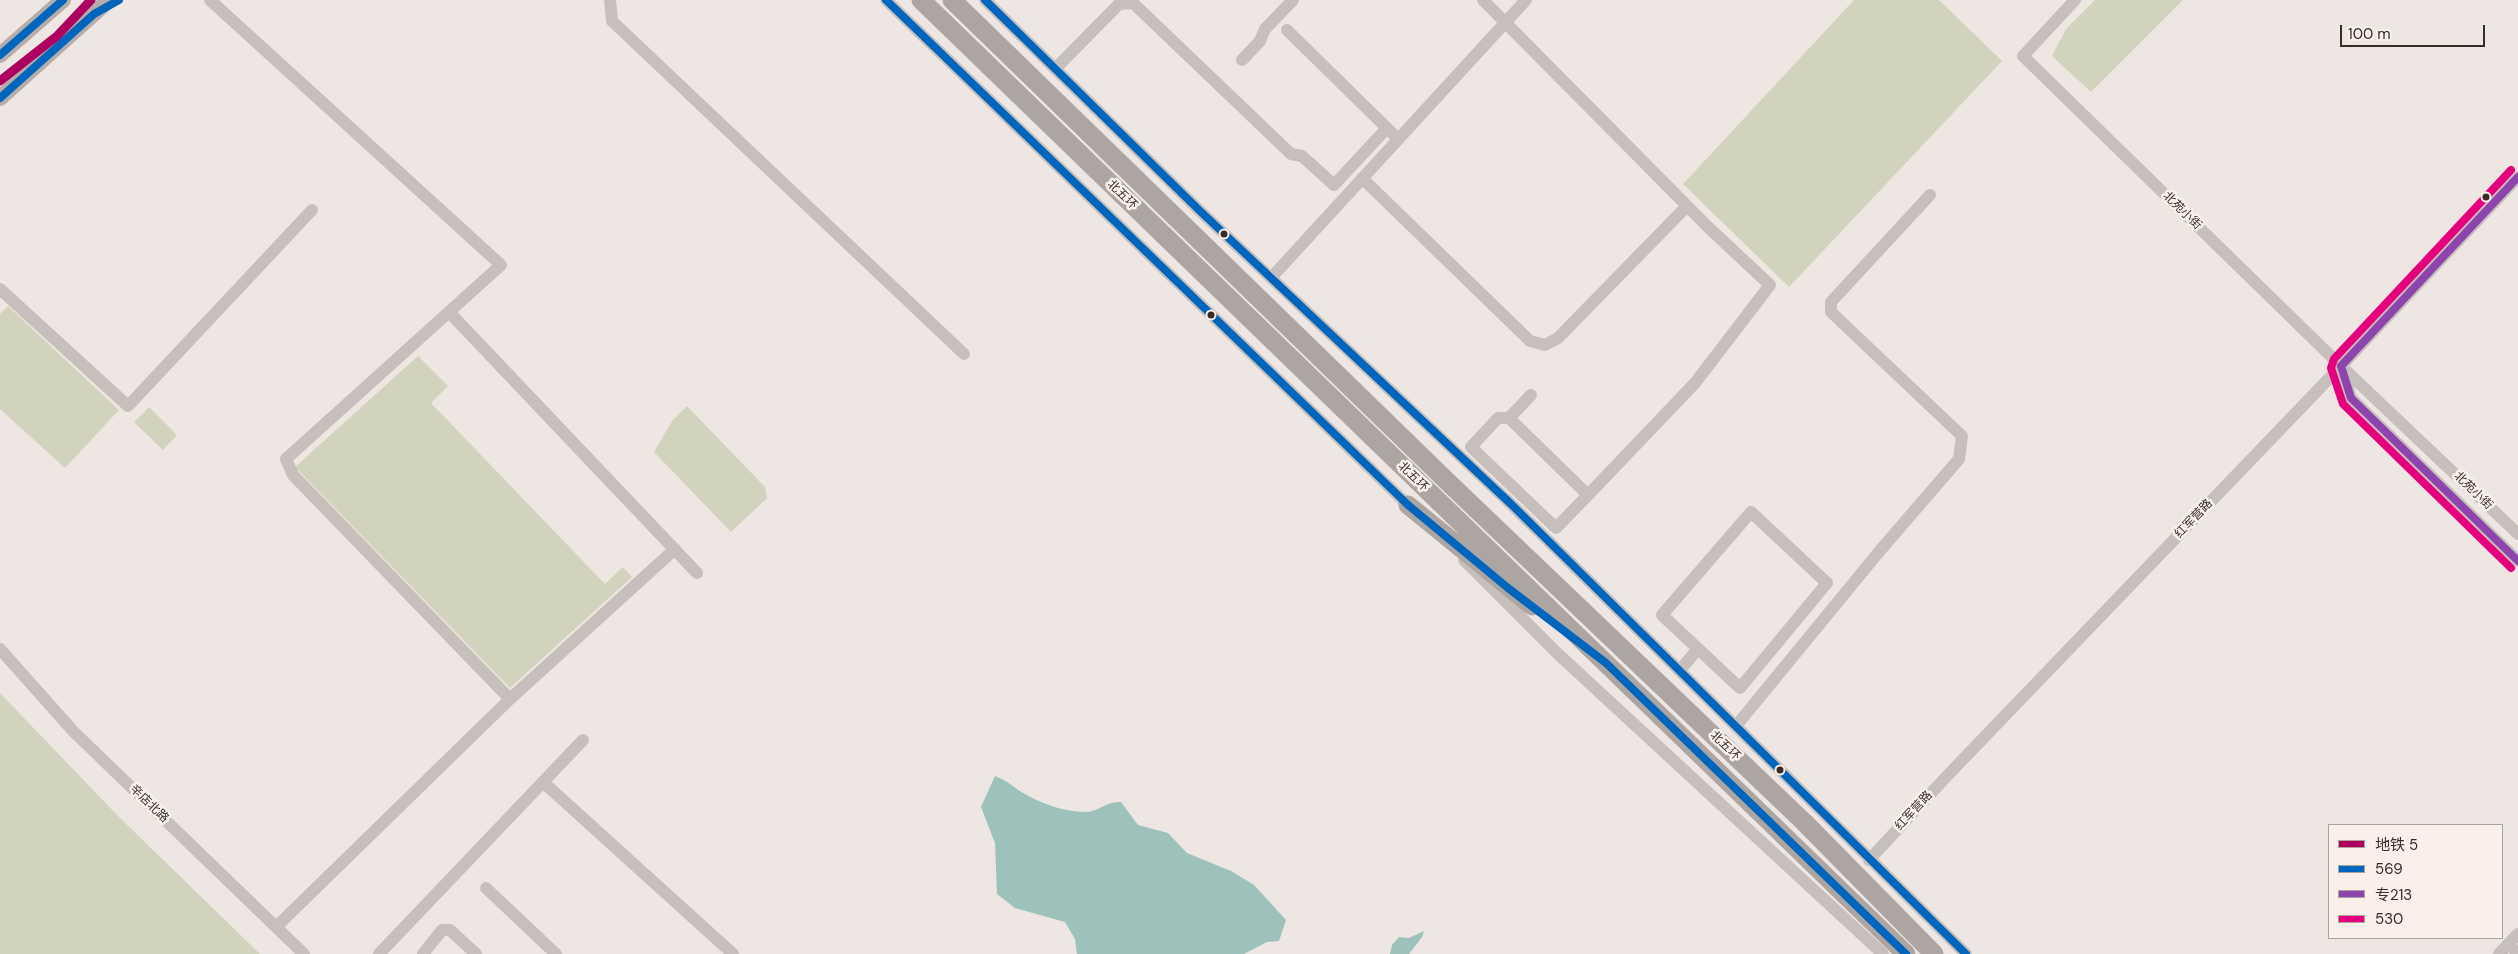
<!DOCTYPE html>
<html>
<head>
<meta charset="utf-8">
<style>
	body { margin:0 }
	#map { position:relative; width:2518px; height:954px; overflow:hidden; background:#eee6e2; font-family:"DM Sans","Noto Sans SC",sans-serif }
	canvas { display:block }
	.legend { position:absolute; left:2328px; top:824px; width:175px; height:115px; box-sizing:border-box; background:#faf0e9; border:1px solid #aca19c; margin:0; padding:6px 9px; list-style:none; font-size:15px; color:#382b28 }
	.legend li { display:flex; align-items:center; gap:10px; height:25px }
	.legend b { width:25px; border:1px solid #aca19c }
	.scale { position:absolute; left:2340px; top:25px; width:145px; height:22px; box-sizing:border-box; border:2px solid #382b28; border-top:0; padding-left:6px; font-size:15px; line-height:18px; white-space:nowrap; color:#382b28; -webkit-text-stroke:4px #faf0e9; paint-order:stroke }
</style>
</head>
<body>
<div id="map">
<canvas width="2518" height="954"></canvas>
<ul class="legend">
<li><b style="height:6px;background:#ae005f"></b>地铁 5</li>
<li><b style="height:6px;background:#0065bd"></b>569</li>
<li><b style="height:6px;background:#8e44ad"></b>专213</li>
<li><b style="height:6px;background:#e5007d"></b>530</li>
</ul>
<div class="scale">100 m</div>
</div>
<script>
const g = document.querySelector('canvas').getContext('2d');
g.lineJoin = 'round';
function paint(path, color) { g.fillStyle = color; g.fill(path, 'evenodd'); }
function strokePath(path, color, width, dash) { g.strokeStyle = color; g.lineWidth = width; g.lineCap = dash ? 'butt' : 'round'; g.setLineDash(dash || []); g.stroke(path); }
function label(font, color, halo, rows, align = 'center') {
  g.font = font + ' "DM Sans","Noto Sans SC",sans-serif'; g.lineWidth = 5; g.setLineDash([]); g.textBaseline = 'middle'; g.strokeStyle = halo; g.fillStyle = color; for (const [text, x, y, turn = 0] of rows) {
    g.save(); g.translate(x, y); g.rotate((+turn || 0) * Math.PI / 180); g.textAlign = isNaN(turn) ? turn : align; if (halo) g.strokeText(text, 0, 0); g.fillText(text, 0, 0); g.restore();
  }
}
paint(new Path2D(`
	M1854 0H1939L2002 61 1789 287 1683 184Z
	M2095 0H2183L2091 92 2052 56 2066 29Z
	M8 306 119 410 65 468 0 409V314Z
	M418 356 448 386 431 403 605 584 623 567 632 577 510 688 295 467Z
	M687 406 765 487 767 498 731 532 654 452 672 421Z
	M149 407 177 435 163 450 134 422Z
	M0 693 118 816 260 954H0Z`), '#d2d3bc');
paint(new Path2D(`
	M995 776C1007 780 1014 788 1025 794 1044 805 1066 812 1088 812 1099 811 1106 801 1121 802L1138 825 1168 833 1187 853 1231 871 1254 885 1286 920 1279 941 1267 942 1244 954H1077L1075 939 1065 922 1015 908 997 894 995 843 981 807Z
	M1424 931 1422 937 1409 954H1390L1392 945 1399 937 1409 938Z`), '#9dc2bc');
strokePath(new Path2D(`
	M210 0 501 265 286 459 293 475 510 699
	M610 0 612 21 964 354
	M886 0 1412 509
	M985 0 1200 211 1511 504 1966 954
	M1483 0 1708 227 1770 285 1695 383 1588 495 1509 418 1531 395
	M2075 0 2023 56 2341 366 2518 534
	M1287 30 1393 134
	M1242 60 1260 41 1265 29 1293 0
	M1055 69 1119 4 1133 3 1291 154 1302 156 1334 185 1387 128
	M1362 178 1530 341 1545 345 1558 338 1687 206
	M1271 278 1526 0
	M0 289 128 406 312 210
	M449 312 697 573
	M2341 366 2351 398 2518 561
	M1509 418H1498L1471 447 1556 528 1588 495
	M1751 512 1827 583 1740 688 1662 615Z
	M1464 560 1557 653 1883 954
	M0 649 74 732 304 954
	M1680 670 1698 649
	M1736 726 1878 553 1959 459 1962 436 1831 312V302L1930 195
	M543 782 733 954
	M1869 860 1947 776 2341 366 2518 177
	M486 888 556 954
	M276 927 510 699 675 549
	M2508 944 2518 953
	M379 954 583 740
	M423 954 442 930H450L476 954
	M2499 954 2518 934`), '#c7bfbb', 12);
strokePath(new Path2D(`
	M0 55 63 0
	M0 98 109 0`), '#b6adaa', 16);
strokePath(new Path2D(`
	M921 0 1906 954
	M952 0 1451 485 1805 823 1934 954
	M1408 505 1532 606`), '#ada5a1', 19);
strokePath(new Path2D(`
	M886 0 1408 505 1508 588 1606 663 1906 954
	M985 0 1200 211 1511 504 1966 954
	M0 55 63 0
	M0 98 94 14 119 0`), '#0065bd', 8);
strokePath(new Path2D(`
	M2341 366 2351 398 2518 561
	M2341 366 2518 177`), '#8e44ad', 8);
strokePath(new Path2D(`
	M2511 170 2334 359 2331 368 2343 404 2511 568`), '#e5007d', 8);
strokePath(new Path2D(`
	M0 81 57 36 91 0`), '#ae005f', 9);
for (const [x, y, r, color] of [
	[2486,197,4.5,"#382b28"],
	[1224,234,4.5,"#382b28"],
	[1211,315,4.5,"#382b28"],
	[1780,770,4.5,"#382b28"]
]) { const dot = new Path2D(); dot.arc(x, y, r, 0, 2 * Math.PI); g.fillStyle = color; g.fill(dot); strokePath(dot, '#faf0e9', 2); }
label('12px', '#382b28', '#faf0e9', [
	["北五环",1122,195,44],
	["北苑小街",2182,211,44],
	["北五环",1413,477,44],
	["北苑小街",2473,491,44],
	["红军营路",2194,519,-46],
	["北五环",1725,746,44],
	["辛店北路",149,804,44],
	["红军营路",1914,811,-47]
]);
</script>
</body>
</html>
